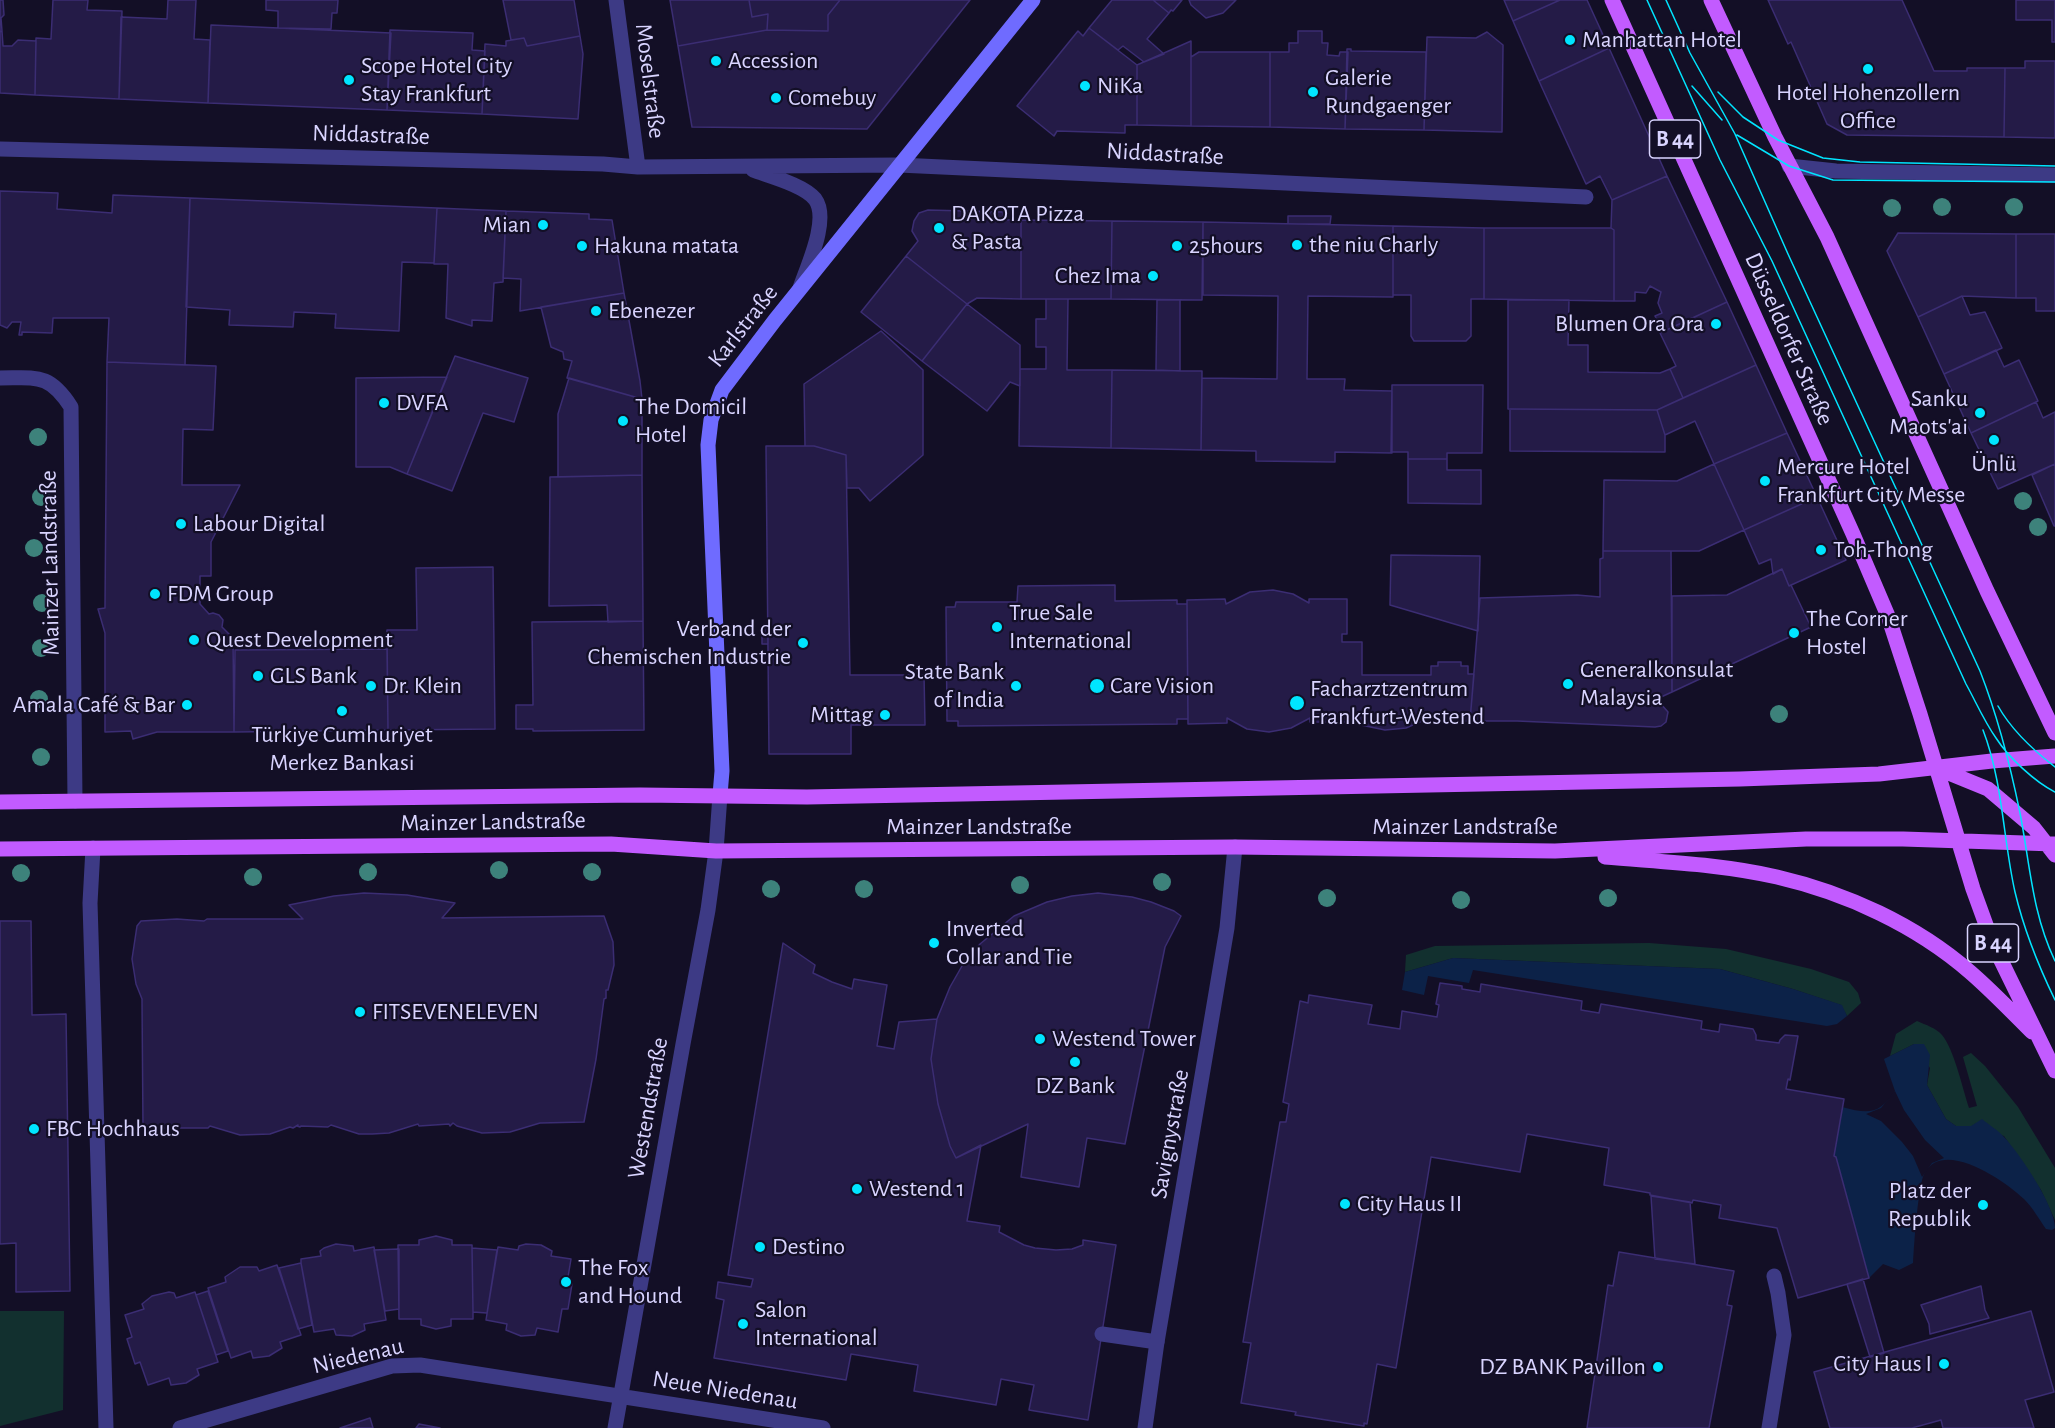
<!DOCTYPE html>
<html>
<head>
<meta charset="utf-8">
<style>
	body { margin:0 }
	canvas { display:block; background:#130f26 }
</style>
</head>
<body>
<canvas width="2055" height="1428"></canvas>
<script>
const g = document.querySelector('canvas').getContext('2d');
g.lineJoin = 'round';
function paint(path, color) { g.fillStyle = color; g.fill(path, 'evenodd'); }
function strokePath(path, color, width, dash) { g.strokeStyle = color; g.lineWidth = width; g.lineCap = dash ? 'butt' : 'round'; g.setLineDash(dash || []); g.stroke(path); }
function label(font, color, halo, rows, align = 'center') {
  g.font = font + ' "Alegreya Sans",sans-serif'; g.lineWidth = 4.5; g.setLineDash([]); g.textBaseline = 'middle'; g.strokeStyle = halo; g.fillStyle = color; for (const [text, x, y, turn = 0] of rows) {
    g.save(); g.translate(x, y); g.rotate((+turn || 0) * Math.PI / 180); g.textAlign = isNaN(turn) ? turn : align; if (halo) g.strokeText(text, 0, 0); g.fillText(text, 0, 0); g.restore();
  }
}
paint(new Path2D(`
	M1649 943 1726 949 1811 969 1849 982 1858 993 1861 1003 1847 1016 1841 1005 1793 989 1720 969 1453 958 1405 972 1406 955 1435 946Z
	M1917 1021C1926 1025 1936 1028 1942 1035 1954 1049 1963 1090 1969 1108L1977 1106 1963 1057 1971 1053 1985 1066 2018 1107 2055 1168V1220L2041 1190 2004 1136 1971 1126H1956L1946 1119 1927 1085 1930 1068 1914 1044 1890 1056 1896 1034Z
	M0 1311H64L63 1410 0 1426Z`), '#12302f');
paint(new Path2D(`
	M1453 958 1720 969 1793 989 1842 1005 1847 1016 1837 1024 1827 1026 1473 970 1469 983 1428 976 1424 995 1402 990 1405 972Z
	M1914 1044H1924L1930 1055 1927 1085 1946 1119 1956 1126H1971L1982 1119C1989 1125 1998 1130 2004 1137 2020 1154 2055 1206 2055 1228L2052 1230 2046 1229C2039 1219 2033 1208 2024 1199 2005 1181 1945 1139 1925 1172 1918 1183 1914 1246 1913 1263L1899 1270 1883 1264 1869 1278 1836 1157 1834 1156 1842 1107C1868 1114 1879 1115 1895 1091L1884 1059Z`), '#0c2248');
paint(new Path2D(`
	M1895 1091 1904 1110 1925 1140 1944 1158 1932 1163 1922 1177 1913 1156 1902 1142 1881 1121 1866 1114 1881 1108Z`), '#130f26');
const building = new Path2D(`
	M0 0H3L4 15 1 18 2 31 0 32Z
	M53 0H88L87 10 122 11 119 99 35 95 36 38 51 39Z
	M168 0H196L194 39 210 40 208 103 119 99 121 17 167 19Z
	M266 0H338L337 13H332L331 29 278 28V11L266 10Z
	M503 0H574L580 36 527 46 524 38 511 40Z
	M670 0H749L752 17 768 14 767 30 678 46Z
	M749 0H840L828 15V31L767 30 768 14 752 17Z
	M840 0H970L867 129 692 127 678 46 767 30 828 31V15Z
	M1112 0H1153L1169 13 1147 39 1164 54 1144 62 1123 46 1118 50 1089 28Z
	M1153 0H1182L1173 11 1171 10 1169 13Z
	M1189 0H1236L1223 13 1206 18 1191 5Z
	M1504 0H1560L1513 21Z
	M1560 0H1587L1609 48 1539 81 1513 21Z
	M1768 0H1902L1934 71H1967V68H2005L2004 137 1847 135 1827 124 1791 42 1788 44Z
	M2016 0H2055V42H2052V20H2016Z
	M211 25 391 33 387 110 208 103Z
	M1089 28 1137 65V125H1125V133L1057 131 1054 136 1017 106 1078 31 1083 36Z
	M390 30 473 33 472 50 485 51 482 114 387 110Z
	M2 31 3 46H12L18 40 36 41 35 95 0 93V32Z
	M1298 31H1322V43H1328L1327 55 1339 56 1340 52H1348L1345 129 1270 127V52H1289V43H1298Z
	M1487 32 1503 45 1502 132 1424 130 1427 37 1476 38Z
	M580 36 583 54 578 119 482 114 485 44 506 46V41L524 38 527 46Z
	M1191 41V126L1137 125V65Z
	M1609 48 1667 176 1612 200 1600 176 1586 184 1539 81Z
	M1347 49H1351V51L1426 52 1424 130 1345 129Z
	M1199 52H1270V127L1191 126V57Z
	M2025 61H2055V138L2004 137 2005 68H2025Z
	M1667 176 1727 302 1662 332 1655 316 1662 313 1658 303 1661 292 1650 286 1646 293 1635 292V301H1614V230L1611 228 1612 200Z
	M0 191 58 193 57 209 112 213 113 195 190 198 185 365 107 362 109 318H53L52 333 22 332V335H19L21 322H12L7 328 0 325Z
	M190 198 437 208 434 263 402 262 399 331 335 328 336 314 294 312 293 327 229 325 230 310 186 307Z
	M437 208 506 211 503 282 494 283 492 321 472 320V326L446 318 448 264H434Z
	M928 210 1003 212V220H1021V299L977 298 967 304 906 256 918 241 912 231 914 221 919 213Z
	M506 211 589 214V219L612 220 624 293 520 311 521 279 503 278Z
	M1288 216H1331L1330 224H1288Z
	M1021 220 1112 221 1111 299H1021Z
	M1112 221 1203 222 1202 300 1111 299Z
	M1203 222 1393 226V297L1308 296 1307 379H1345L1344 390 1392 391V453L1335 452V462L1256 461V451L1201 450 1202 378 1277 379 1278 296 1203 295Z
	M1393 226 1484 228V299H1471V336L1466 341H1414L1411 336V295H1393Z
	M1484 228H1611L1614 230V301L1484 299Z
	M1898 233 2016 234V298L1962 296 1918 317 1887 251Z
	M2016 234H2055V311H2036V298H2016Z
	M906 256 967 304 922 361 861 312Z
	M624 293 640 381 642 399 567 378 572 361 564 359 563 352 551 347 541 307Z
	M1962 296 1970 315 1985 312 2002 348 1944 374 1918 317Z
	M1046 299H1068L1067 370H1112L1111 448 1019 446 1020 369H1046V347H1036V319H1046Z
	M1157 300H1180V371L1156 370Z
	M1508 300H1569L1568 345H1588V372L1660 373 1670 369 1683 398 1657 410 1508 409Z
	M1727 302 1756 365 1683 398 1670 369 1676 366 1660 333Z
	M967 304 1020 345V386L1010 382 987 411 922 361Z
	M881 331 923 370V455L870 501 859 488H847L846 455 814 446H805L804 384Z
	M1996 350 2004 367 2019 360 2038 401 1971 433 1944 374Z
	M455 356 528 378 514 422 483 413 452 491 407 474Z
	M107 362 216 366 213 430 183 429 182 485H240L211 542V576H200V604L209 614 213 613 219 615 223 620 222 627 233 638 234 732H157L133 739 131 731 105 732V633L98 609 105 608Z
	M1756 365 1787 433 1714 464 1695 421 1665 435 1657 410Z
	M1112 370 1202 371 1201 450 1111 448Z
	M447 377 407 474 390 467H356V378Z
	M569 378 642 399V475L558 477V414Z
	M1392 385H1483L1482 453H1447V459H1408V452H1391Z
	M2036 402 2043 418 2055 412V464L1998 489 1971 433Z
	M1510 409 1657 410 1665 435V452L1510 451Z
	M1787 433 1817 497 1744 530 1714 464Z
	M766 446H814L846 455 850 675H924L925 725H851V754H769Z
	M1408 459H1447V470H1481V504L1408 503Z
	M1714 464 1744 530 1699 551H1603L1604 480 1677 481Z
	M2055 464V526H2054L2032 475Z
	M642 475 643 621 608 622 607 605 549 606 550 477Z
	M1817 497 1846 560 1789 586 1782 569 1773 574 1771 559 1759 564 1744 530Z
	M1603 551H1671L1672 692 1661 697 1660 703 1668 712 1666 722 1661 726 1655 727 1517 721H1470L1480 598 1577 595 1600 597V559L1603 558Z
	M1391 555 1480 556 1478 631 1390 605Z
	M493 567 495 729 388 730 387 630H417L416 568Z
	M1782 569 1789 586 1791 585 1811 627 1672 692V596L1727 595Z
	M1115 585V601L1177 600V604H1187L1188 719H1177V724L958 726V721H947L946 607H955L956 602H1017L1018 586Z
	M1273 590 1293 594 1309 603V599H1347V634H1342V642H1362V675H1431V666H1438V662H1461V666H1468V674H1474L1470 721H1431V717L1406 728 1385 730 1361 725 1348 717V722H1310V718L1291 728 1269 732 1247 729 1227 718V723L1188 724 1187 600 1225 599 1226 604 1250 592Z
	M643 621 644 730 533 731V729H516V705H533L532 622Z
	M762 626H768V644H762Z
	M387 649 388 730 234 732 235 650Z
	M364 893 407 895 455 903 442 918 604 916 613 942 614 965 608 990H606V998L604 999 596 1059 584 1122 540 1123 510 1132 482 1133 457 1126 453 1123 450 1126 449 1124 419 1126 418 1124 389 1133 372 1134H359L331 1125 328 1127 301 1126 300 1127 297 1126 298 1125 293 1128 290 1127 270 1134 240 1135 210 1126 208 1128H143L142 999 136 984 132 959 137 926 141 921 177 919 204 921 207 919H303L289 905 334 896Z
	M1098 893 1132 897 1151 902 1174 911 1181 916 1165 947 1125 1144 1087 1138 1079 1187 1021 1177 1028 1124 956 1158 950 1146 938 1104 931 1059 937 1019 950 987 962 966 980 944 1014 916 1047 902 1072 896Z
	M0 921H31L32 1015 66 1014 70 1291 16 1292V1243L0 1244Z
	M783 943 815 965 813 973 832 982 852 989 854 979 887 985 877 1046 894 1049 899 1022 937 1019 931 1059 938 1104 950 1146 956 1158 981 1145 967 1221 1000 1226 999 1232 1024 1245 1035 1248 1056 1250 1072 1249 1083 1245V1240L1116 1245 1088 1420 1029 1410 1034 1385 1001 1379 996 1405 914 1391 918 1365 851 1354 846 1380 714 1358 724 1300 716 1298 718 1282 751 1287 753 1279 728 1275Z
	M1440 983 1462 986V989L1480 992 1481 984 1582 1001 1581 1010 1599 1013 1601 1004 1702 1021 1701 1029 1719 1032 1720 1024 1753 1029 1756 1035V1040L1779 1043 1780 1040 1785 1035 1798 1036 1790 1080 1788 1079 1786 1089 1844 1099 1834 1156 1836 1157 1869 1278 1798 1298 1777 1228 1719 1218 1721 1205 1693 1200 1692 1203 1650 1195V1193L1604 1185 1609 1148 1527 1134 1520 1172 1431 1157 1396 1368 1377 1364 1367 1424 1364 1423V1426L1295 1415 1296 1412 1241 1403 1251 1343 1243 1342 1280 1122H1286L1289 1104 1283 1102 1300 1001 1308 1003 1309 995 1372 1005 1368 1024 1400 1029 1402 1011 1437 1017 1439 1005 1436 1004Z
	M1651 1196 1690 1202 1695 1264 1655 1259Z
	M436 1236 452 1240V1245H472L473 1312V1319H451V1326L436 1329 421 1325V1319H399L398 1245H419V1240Z
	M336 1244 353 1246 354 1251 374 1247 386 1320 364 1324 365 1330 352 1336 336 1335 334 1329 314 1332 301 1263V1259L321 1256 320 1251 324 1248Z
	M526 1244 541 1245 552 1251 551 1256 571 1259 567 1283 572 1284 568 1309H562L558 1332 537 1328 535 1335 521 1336 506 1330 507 1324 486 1320 498 1247 518 1250 519 1246Z
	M472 1248 497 1250 487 1313 473 1312Z
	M399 1249V1309L385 1311 374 1250Z
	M1619 1252 1734 1271 1727 1305 1732 1306 1709 1428H1587L1608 1285 1613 1286Z
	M301 1263 312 1325 298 1329 279 1268Z
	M277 1265 301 1335 280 1342 282 1348 269 1356 253 1358 251 1351 231 1358 208 1288 226 1282 225 1277 240 1267H257L259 1271Z
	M1863 1279 1884 1353 1870 1357 1847 1284Z
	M1981 1286 1985 1310 1989 1318 1930 1334 1929 1324 1921 1305Z
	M208 1291 228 1351 216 1355 196 1295Z
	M169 1292 174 1293 176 1298 195 1292 218 1362 197 1369 199 1375 186 1383 171 1385 169 1378 148 1385 140 1362 135 1364 127 1339 132 1337 125 1315 144 1309 142 1304 152 1296Z
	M2031 1311 2054 1392 2025 1400 2034 1428H1943L1941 1420 1912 1428H1830L1814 1372Z
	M370 1418 373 1428H340Z
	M419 1424 440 1428H416Z`);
paint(building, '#241b47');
strokePath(building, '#3b2d73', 1.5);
strokePath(new Path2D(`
	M0 378C37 378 49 373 71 407L75 801
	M93 848 90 903 106 1428
	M1102 1334 1157 1342`), '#3d3a85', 15);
strokePath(new Path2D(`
	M616 0 638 167
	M0 149 603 164 638 167 899 165 1586 197
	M1789 166 1836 171 2055 175
	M753 170C769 176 804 185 815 199 830 219 807 267 800 288
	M180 1428 392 1366 420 1365 823 1428
	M615 1428 683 1044 708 910 716 851 720 795
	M1145 1428 1157 1342 1227 928 1235 847
	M1769 1428 1784 1335 1778 1293 1774 1276`), '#3d3a85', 15);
strokePath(new Path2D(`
	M720 795 722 771 708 445 711 420 722 390 775 320 1033 0`), '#6f6bff', 15);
strokePath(new Path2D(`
	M1612 0 1853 534 1888 616 1920 714 1973 889 1993 944 2055 1071
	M1711 0 1775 137 1827 237 1987 591 2055 733
	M1939 769 1988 789 2034 828 2055 855
	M0 802 640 795 807 797 1740 779 1879 774 1992 761 2055 756
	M0 849 611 844 716 851 1235 847 1555 851 1806 839H1903L2055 844
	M1605 857C1662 862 1721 864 1777 877 1846 893 1916 925 1970 972 1992 991 2012 1012 2032 1032`), '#c25bff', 15);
strokePath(new Path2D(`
	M1647 0 1720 160 1772 261 1966 684C1976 702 1984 721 1996 738 2008 757 2035 782 2055 792
	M1666 0 1690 53 1735 134 1788 254 1980 671C1998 717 2010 764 2020 813 2030 864 2032 913 2055 961
	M1692 86 1722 120
	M1718 92 1743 117 1778 140 1823 158 1860 162 2055 166
	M1737 135 1789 166 1833 180 2055 182
	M1998 706C2012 731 2033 750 2055 767
	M1983 730C2003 782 2003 839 2015 892 2024 930 2038 965 2055 1000`), '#00e5ff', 1.5);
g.fillStyle = '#3d827b';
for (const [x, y] of [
	[1942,207],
	[2014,207],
	[1892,208],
	[38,437],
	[41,497],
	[2023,501],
	[2038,527],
	[34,548],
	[42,603],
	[41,648],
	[39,699],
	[1779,714],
	[41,757],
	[499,870],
	[368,872],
	[592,872],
	[21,873],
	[253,877],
	[1162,882],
	[1020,885],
	[771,889],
	[864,889],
	[1327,898],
	[1608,898],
	[1461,900]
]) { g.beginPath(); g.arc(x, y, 9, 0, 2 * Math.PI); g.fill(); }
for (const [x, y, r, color] of [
	[1570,40,6,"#00e5ff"],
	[716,61,6,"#00e5ff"],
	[1868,69,6,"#00e5ff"],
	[349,80,6,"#00e5ff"],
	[1085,86,6,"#00e5ff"],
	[1313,92,6,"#00e5ff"],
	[776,98,6,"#00e5ff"],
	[543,225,6,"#00e5ff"],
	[939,228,6,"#00e5ff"],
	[1297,245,6,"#00e5ff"],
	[582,246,6,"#00e5ff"],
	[1177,246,6,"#00e5ff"],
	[1153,276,6,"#00e5ff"],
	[596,311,6,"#00e5ff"],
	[1716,324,6,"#00e5ff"],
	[384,403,6,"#00e5ff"],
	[1980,413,6,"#00e5ff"],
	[623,421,6,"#00e5ff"],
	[1994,440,6,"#00e5ff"],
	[1765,481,6,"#00e5ff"],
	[181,524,6,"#00e5ff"],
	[1821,550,6,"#00e5ff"],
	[155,594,6,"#00e5ff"],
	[997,627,6,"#00e5ff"],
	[1794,633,6,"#00e5ff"],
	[194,640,6,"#00e5ff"],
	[803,643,6,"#00e5ff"],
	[258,676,6,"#00e5ff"],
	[1568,684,6,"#00e5ff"],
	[371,686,6,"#00e5ff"],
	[1016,686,6,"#00e5ff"],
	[1097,686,8,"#00e5ff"],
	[1297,703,8,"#00e5ff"],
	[187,705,6,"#00e5ff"],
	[342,711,6,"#00e5ff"],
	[885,715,6,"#00e5ff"],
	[934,943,6,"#00e5ff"],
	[360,1012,6,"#00e5ff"],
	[1040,1039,6,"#00e5ff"],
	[1075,1062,6,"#00e5ff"],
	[34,1129,6,"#00e5ff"],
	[857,1189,6,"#00e5ff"],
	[1345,1204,6,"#00e5ff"],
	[1983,1205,6,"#00e5ff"],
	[760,1247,6,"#00e5ff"],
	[566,1282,6,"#00e5ff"],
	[743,1324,6,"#00e5ff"],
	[1944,1364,6,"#00e5ff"],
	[1658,1367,6,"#00e5ff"]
]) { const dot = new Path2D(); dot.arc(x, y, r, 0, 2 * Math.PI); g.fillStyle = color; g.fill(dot); strokePath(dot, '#130f26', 2); }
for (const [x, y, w] of [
	[1675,139,51],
	[1993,943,51]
]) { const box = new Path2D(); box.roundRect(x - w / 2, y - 19, w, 38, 4.5); g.fillStyle = '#130f26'; g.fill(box); strokePath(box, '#d9d4ff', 1.5); }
label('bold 22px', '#d9d4ff', null, [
	["B 44",1675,139],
	["B 44",1993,943]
]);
label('24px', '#d9d4ff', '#130f26', [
	["Manhattan Hotel",1582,40],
	["Accession",728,61],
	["Scope Hotel City",361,66],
	["Stay Frankfurt",361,94],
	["Galerie",1325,78],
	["Rundgaenger",1325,106],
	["NiKa",1097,86],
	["Hotel Hohenzollern",1868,93,"center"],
	["Office",1868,121,"center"],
	["Comebuy",788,98],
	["DAKOTA Pizza",951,214],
	["& Pasta",951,242],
	["Mian",531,225,"right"],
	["the niu Charly",1309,245],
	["Hakuna matata",594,246],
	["25hours",1189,246],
	["Chez Ima",1141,276,"right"],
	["Ebenezer",608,311],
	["Blumen Ora Ora",1704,324,"right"],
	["Sanku",1968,399,"right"],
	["Maots'ai",1968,427,"right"],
	["DVFA",396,403],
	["The Domicil",635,407],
	["Hotel",635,435],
	["Ünlü",1994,464,"center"],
	["Mercure Hotel",1777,467],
	["Frankfurt City Messe",1777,495],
	["Labour Digital",193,524],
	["Toh-Thong",1833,550],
	["FDM Group",167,594],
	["True Sale",1009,613],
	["International",1009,641],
	["The Corner",1806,619],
	["Hostel",1806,647],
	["Verband der",791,629,"right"],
	["Chemischen Industrie",791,657,"right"],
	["Quest Development",206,640],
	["Generalkonsulat",1580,670],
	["Malaysia",1580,698],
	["State Bank",1004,672,"right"],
	["of India",1004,700,"right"],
	["GLS Bank",270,676],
	["Dr. Klein",383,686],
	["Care Vision",1110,686],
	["Facharztzentrum",1310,689],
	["Frankfurt-Westend",1310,717],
	["Amala Café & Bar",175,705,"right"],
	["Mittag",873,715,"right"],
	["Türkiye Cumhuriyet",342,735,"center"],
	["Merkez Bankasi",342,763,"center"],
	["Inverted",946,929],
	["Collar and Tie",946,957],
	["FITSEVENELEVEN",372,1012],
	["Westend Tower",1052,1039],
	["DZ Bank",1075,1086,"center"],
	["FBC Hochhaus",46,1129],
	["Westend 1",869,1189],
	["Platz der",1971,1191,"right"],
	["Republik",1971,1219,"right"],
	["City Haus II",1357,1204],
	["Destino",772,1247],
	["The Fox",578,1268],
	["and Hound",578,1296],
	["Salon",755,1310],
	["International",755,1338],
	["City Haus I",1932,1364,"right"],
	["DZ BANK Pavillon",1646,1367,"right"]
], 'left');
label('24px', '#d9d4ff', '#130f26', [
	["Moselstraße",650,81,83],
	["Niddastraße",371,135,2],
	["Niddastraße",1165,154,3],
	["Karlstraße",743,326,-52],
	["Düsseldorfer Straße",1789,339,66],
	["Mainzer Landstraße",50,563,-91],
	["Mainzer Landstraße",493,822,-1],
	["Mainzer Landstraße",979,827],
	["Mainzer Landstraße",1465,827],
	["Westendstraße",648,1108,-80],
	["Savignystraße",1170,1134,-80],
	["Niedenau",358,1356,-13],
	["Neue Niedenau",725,1390,9]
]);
</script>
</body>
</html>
